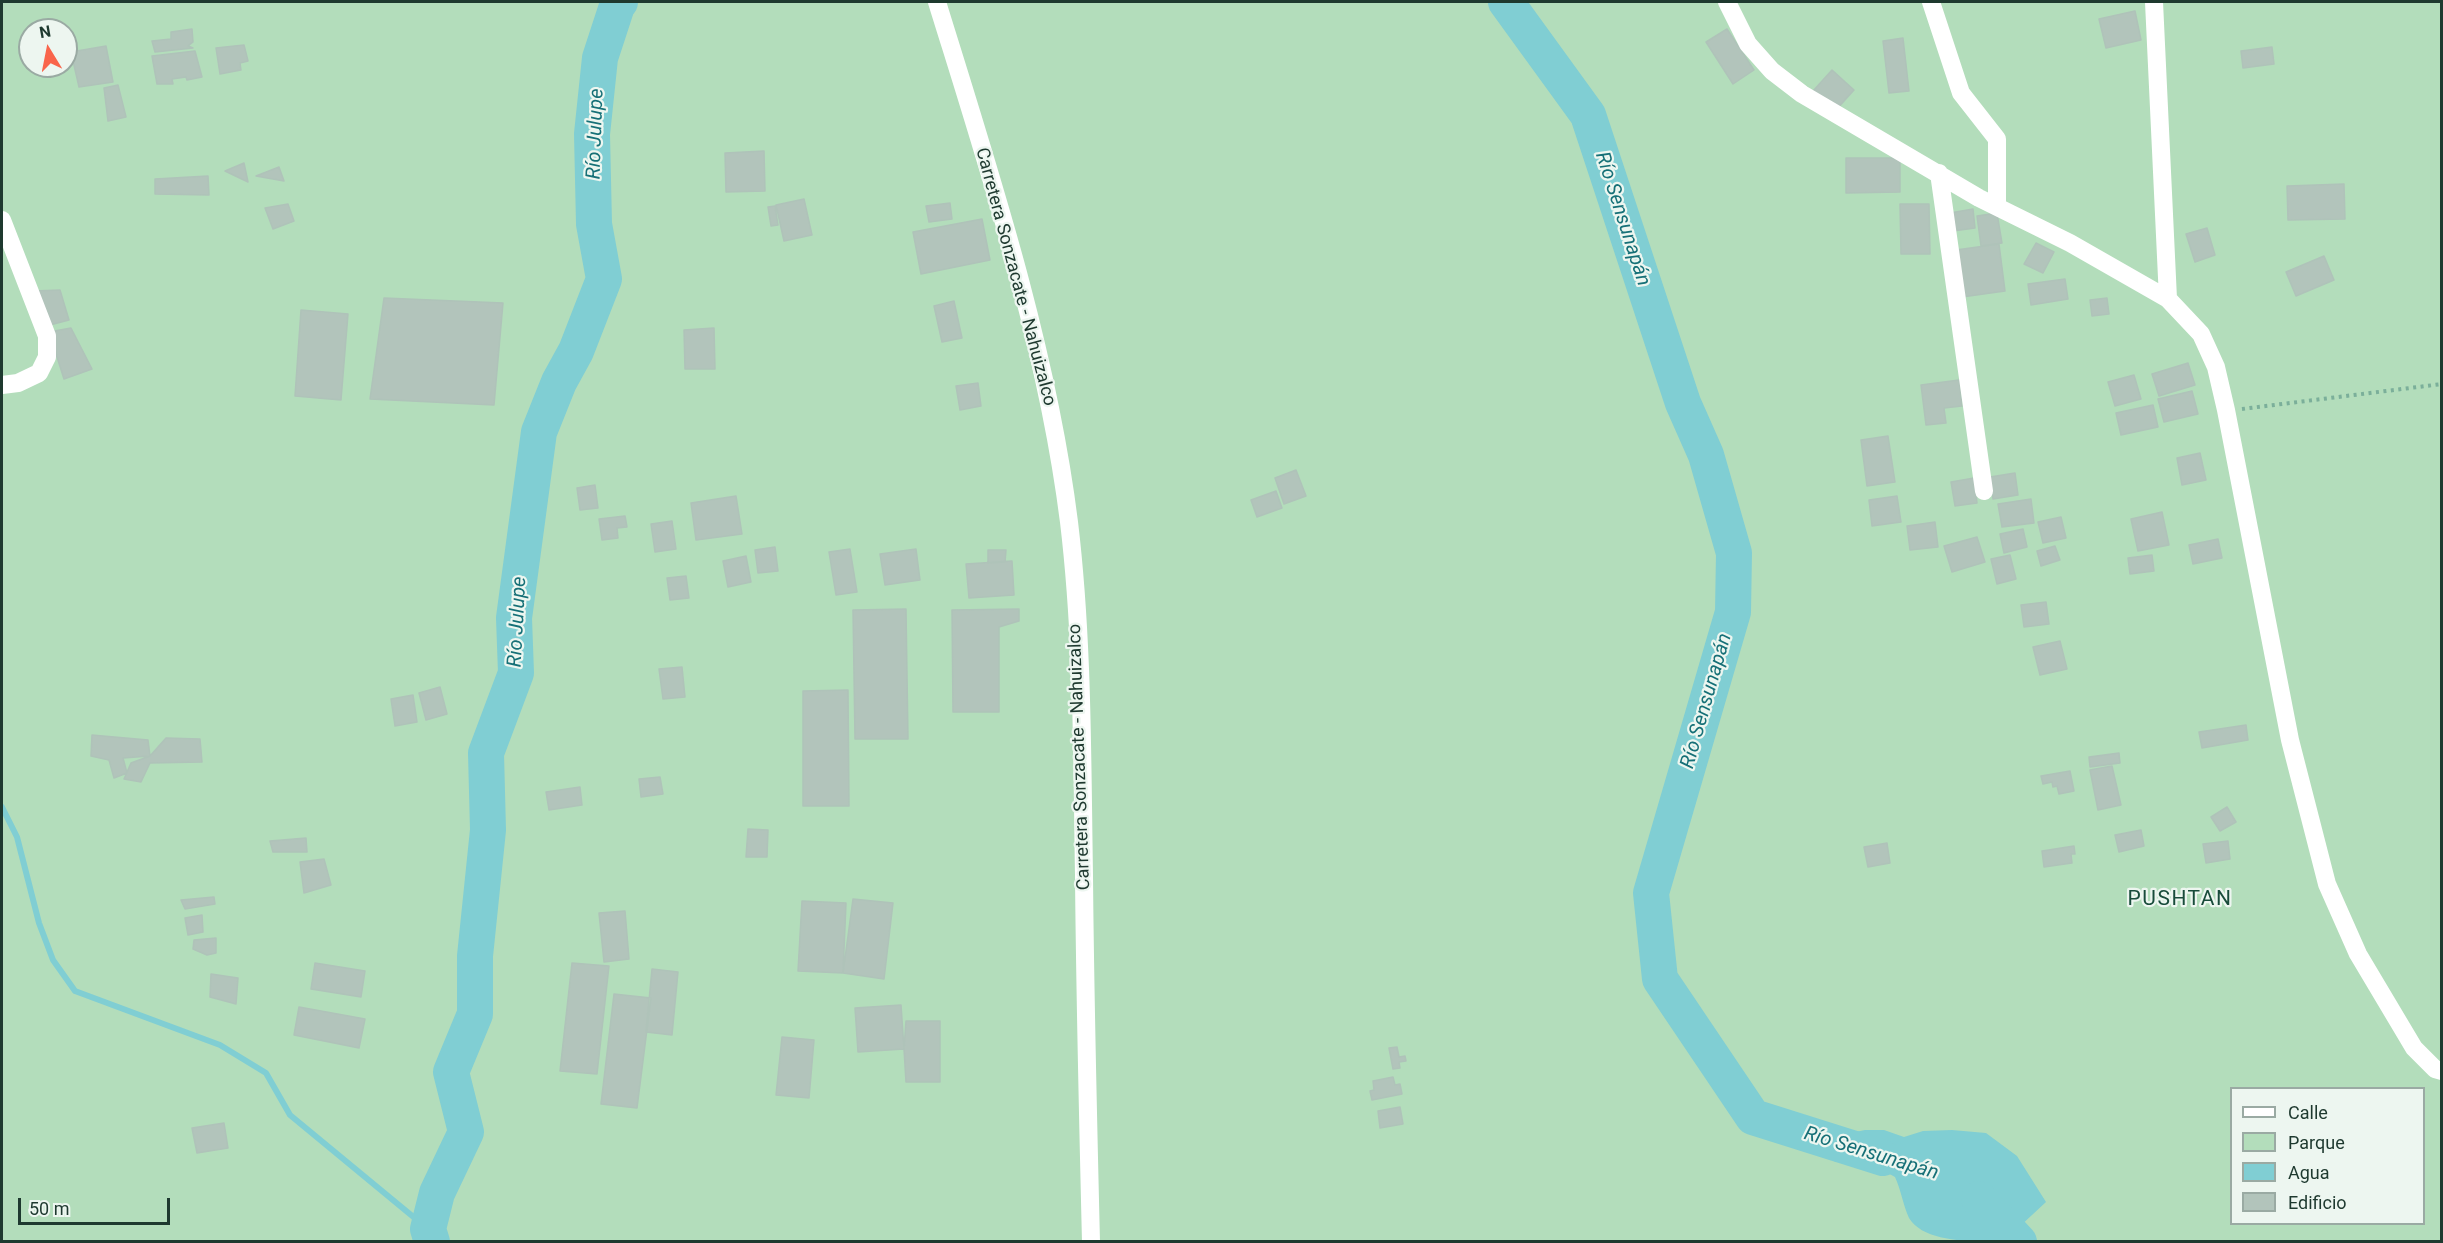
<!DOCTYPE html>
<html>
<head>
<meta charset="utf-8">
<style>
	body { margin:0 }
	#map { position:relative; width:2443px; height:1243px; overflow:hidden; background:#dceae2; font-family:Roboto,sans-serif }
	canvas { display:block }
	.frame { position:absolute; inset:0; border:3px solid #1e392f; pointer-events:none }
	.legend { position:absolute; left:2230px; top:1087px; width:195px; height:138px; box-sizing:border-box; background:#edf6f0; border:2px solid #9aaaa3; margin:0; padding:8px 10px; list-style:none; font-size:18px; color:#1e392f }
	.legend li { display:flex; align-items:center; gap:12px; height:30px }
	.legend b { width:30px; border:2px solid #9aaaa3 }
	.north { position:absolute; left:18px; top:18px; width:60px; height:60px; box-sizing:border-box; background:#edf6f0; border:2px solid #9aaaa3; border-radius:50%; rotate:350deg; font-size:16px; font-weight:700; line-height:24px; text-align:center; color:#1e392f }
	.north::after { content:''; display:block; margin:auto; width:21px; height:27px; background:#f9654b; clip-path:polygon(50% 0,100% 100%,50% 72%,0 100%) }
	.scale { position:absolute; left:18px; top:1198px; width:152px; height:27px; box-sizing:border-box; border:3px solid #1e392f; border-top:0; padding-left:8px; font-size:18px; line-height:21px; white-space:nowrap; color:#1e392f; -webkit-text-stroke:4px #edf6f0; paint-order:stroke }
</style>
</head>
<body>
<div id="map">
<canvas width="2443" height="1243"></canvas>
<div class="frame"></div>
<ul class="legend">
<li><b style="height:8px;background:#fff"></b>Calle</li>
<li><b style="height:16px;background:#b3ddbb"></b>Parque</li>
<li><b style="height:16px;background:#80ced3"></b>Agua</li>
<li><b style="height:16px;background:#b2c4bb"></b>Edificio</li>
</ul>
<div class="north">N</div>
<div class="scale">50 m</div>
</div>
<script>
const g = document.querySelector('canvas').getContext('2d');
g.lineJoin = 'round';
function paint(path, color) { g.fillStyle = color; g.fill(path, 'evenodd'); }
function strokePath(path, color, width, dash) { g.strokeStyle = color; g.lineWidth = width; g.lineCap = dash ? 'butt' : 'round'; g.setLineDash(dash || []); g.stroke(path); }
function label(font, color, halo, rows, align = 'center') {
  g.font = font + ' Roboto,sans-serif'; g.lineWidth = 4.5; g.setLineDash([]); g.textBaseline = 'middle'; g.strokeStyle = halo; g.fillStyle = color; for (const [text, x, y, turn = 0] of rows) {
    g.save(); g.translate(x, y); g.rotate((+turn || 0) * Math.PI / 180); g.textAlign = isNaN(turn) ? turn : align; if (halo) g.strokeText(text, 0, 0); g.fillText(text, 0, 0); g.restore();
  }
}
paint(new Path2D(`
	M2 2H2441V1241L2 1242ZM30 30H66V66H30ZM2232 1088H2424V1224H2232Z`), '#b3ddbb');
paint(new Path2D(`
	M1865 1130H1884L1904 1137 1923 1131 1952 1130 1986 1133 2017 1156 2046 1202 2004 1241C1974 1242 1924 1243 1909 1218 1903 1205 1901 1190 1895 1177 1873 1165 1861 1160 1835 1162L1831 1154C1842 1135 1844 1134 1865 1130Z`), '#80ced3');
strokePath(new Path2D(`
	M2 807 17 837 39 923 53 960 75 991 220 1045 266 1073 290 1115 428 1229`), '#80ced3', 6);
strokePath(new Path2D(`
	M1506 2 1588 115 1683 403 1706 455 1734 553 1733 612 1651 893 1660 979 1753 1117 1883 1158
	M1979 1199 2019 1242
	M432 1242 428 1229 437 1193 466 1132 451 1072 475 1014V956L488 830 486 753 516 673 514 618 539 432 559 382 576 351 604 279 594 224 592 134 600 58 617 6 620 2`), '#80ced3', 36);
const building = new Path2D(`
	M2135 11 2141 40 2106 48 2099 19Z
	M192 29 193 42 188 46 193 48 155 52 152 41 171 39V32Z
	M1727 29 1754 70 1733 84 1706 42Z
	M1903 38 1909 91 1889 93 1883 41Z
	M244 45 248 61 240 63 241 70 220 74 216 48Z
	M106 46 113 82 79 87 71 52Z
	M2272 47 2274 64 2243 68 2241 51Z
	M195 51 202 77 187 80 186 77 172 79 173 84H157L152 56Z
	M1832 70 1854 90 1835 111 1813 91Z
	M118 85 126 117 108 121 104 88Z
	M764 151 765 191 726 192 725 153Z
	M1846 158H1900V192L1846 193Z
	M244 163 248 182 225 171Z
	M279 167 284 181 256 176Z
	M208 176 209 195 155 194V179Z
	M2344 184 2345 219 2288 220 2287 186Z
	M804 199 812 235 784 241 776 205Z
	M950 203 952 219 929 222 926 206Z
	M288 204 294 221 273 229 265 208Z
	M1900 204H1929L1930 254H1901Z
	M775 206 778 225 771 226 768 207Z
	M1973 209 1975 228 1953 231 1950 213Z
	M1997 213 2002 243 1981 246 1977 216Z
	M982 219 990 260 921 274 913 232Z
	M2207 228 2215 255 2195 262 2186 234Z
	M2036 243 2054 252 2043 273 2024 264Z
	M1999 244 2005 291 1962 297 1956 250Z
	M2324 256 2334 280 2296 296 2286 272Z
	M2065 279 2068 299 2031 305 2028 284Z
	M60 290 69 320 46 326 33 291Z
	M384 298 503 303 494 405 370 399Z
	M2107 298 2109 314 2092 316 2090 300Z
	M954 301 962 338 942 342 934 306Z
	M301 310 348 314 341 400 295 396Z
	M71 328 92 369 64 379 49 332Z
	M714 328 715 369H685L684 330Z
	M2188 363 2195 385 2159 396 2152 374Z
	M2134 375 2141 399 2115 406 2108 382Z
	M1959 380 1962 406 1944 408 1946 423 1926 425 1921 385Z
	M978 383 981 406 960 410 956 386Z
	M2192 391 2198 414 2164 422 2158 399Z
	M2153 405 2158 427 2121 435 2116 413Z
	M1888 436 1895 482 1867 486 1861 440Z
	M2200 453 2206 480 2182 485 2177 458Z
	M1296 470 1306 496 1284 504 1275 478Z
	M2015 473 2018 495 1993 499 1990 477Z
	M1974 478 1977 503 1955 506 1951 482Z
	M595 485 598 508 580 510 577 488Z
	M1276 491 1282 508 1257 517 1251 500Z
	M736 496 742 534 696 540 691 503Z
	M1897 496 1901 522 1872 526 1869 500Z
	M2031 499 2034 523 2002 527 1998 504Z
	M2162 512 2169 545 2138 551 2131 519Z
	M625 516 627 527 617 528 618 538 602 540 599 519Z
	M2061 517 2066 538 2043 543 2038 522Z
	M672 521 676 549 655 552 651 524Z
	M1935 522 1938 547 1910 550 1907 526Z
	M2023 529 2027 547 2004 553 2000 534Z
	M1977 537 1985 562 1952 572 1944 546Z
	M2218 539 2222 558 2193 564 2189 545Z
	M2055 546 2060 560 2041 566 2037 551Z
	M775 547 778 571 758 573 755 550Z
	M850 549 857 592 836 595 829 552Z
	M916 549 920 580 885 585 880 554Z
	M988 550H1006L1005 562 988 563Z
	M2010 555 2016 579 1997 584 1991 559Z
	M2152 555 2154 571 2130 574 2128 558Z
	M746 556 751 582 728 587 723 561Z
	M1012 561 1014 595 969 598 966 564Z
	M686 576 689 598 670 600 667 578Z
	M2046 602 2049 624 2024 627 2021 605Z
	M906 609 908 739H855L853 610Z
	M1019 609V621L999 627V712H953L952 610Z
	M2060 641 2067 669 2040 675 2033 647Z
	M682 667 685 697 663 699 659 669Z
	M440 687 447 714 426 720 419 693Z
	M848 690 849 806H803V691Z
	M413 695 417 722 395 726 391 699Z
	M2246 725 2248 740 2202 748 2199 732Z
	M92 735 148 740 150 756 123 758 127 773 114 778 109 760 91 756Z
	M166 738 200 739 202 762 150 763 141 782 124 779 131 763 150 756Z
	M2119 753 2120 763 2090 767 2089 757Z
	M2112 766 2121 805 2098 810 2090 770Z
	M2070 771 2074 791 2059 794 2057 786 2053 787 2052 782 2043 784 2041 776Z
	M660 777 663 794 641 797 639 779Z
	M580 787 582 805 549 810 546 792Z
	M2227 807 2236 822 2220 831 2211 817Z
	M748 829 768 830 767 857H746Z
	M2141 830 2144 846 2119 852 2115 835Z
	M306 838 307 852H273L270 841Z
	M2228 841 2230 859 2206 863 2203 844Z
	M1887 843 1890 863 1868 867 1864 847Z
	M2074 846 2075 854H2071L2072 863 2044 867 2042 851Z
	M324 859 331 885 304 893 300 862Z
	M214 897 215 904 185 909 181 900Z
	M853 899 893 903 884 979 843 973Z
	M802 901 846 903 843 973 798 971Z
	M625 911 629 959 604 962 599 913Z
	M202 915 203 932 188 935 185 918Z
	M216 938V953L207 955 193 949 194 940Z
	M315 963 365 971 361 997 311 989Z
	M572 963 609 966 597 1074 560 1071Z
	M652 969 678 972 672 1035 646 1032Z
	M211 974 238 978 236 1004 210 997Z
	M614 994 651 998 637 1108 601 1104Z
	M901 1005 904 1049 858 1052 855 1008Z
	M299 1007 365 1019 359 1048 294 1035Z
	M906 1021H940V1082H906L904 1049Z
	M782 1037 814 1040 809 1098 776 1095Z
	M1397 1047 1399 1057 1405 1056 1406 1061 1399 1062 1400 1068 1393 1069 1389 1048Z
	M1393 1077 1395 1085 1400 1084 1402 1094 1372 1100 1370 1091 1374 1090 1373 1081Z
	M1400 1107 1403 1124 1380 1128 1378 1111Z
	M224 1123 228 1148 197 1153 192 1128Z`);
paint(building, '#b2c4bb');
strokePath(building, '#afc3b9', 1.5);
strokePath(new Path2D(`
	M2242 409 2442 384`), '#7baf9a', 4, [3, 4.5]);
strokePath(new Path2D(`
	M1727 2 1748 44 1772 71 1802 94 1979 198 2070 243 2168 299 2201 334 2216 367 2226 410 2290 740 2327 884 2358 954 2414 1048 2435 1069 2442 1071
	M1931 2 1961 93 1997 139V206
	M2154 2 2168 299
	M1939 173 1984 491
	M2 220 47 336V357L39 373 18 383 2 385`), '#fff', 18);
strokePath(new Path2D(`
	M937 2C989 170 1047 346 1069 522 1083 639 1082 757 1084 875 1085 997 1088 1119 1091 1242`), '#fff', 18);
label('18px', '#1e392f', '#edf6f0', [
	["Carretera Sonzacate - Nahuizalco",1015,277,75],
	["Carretera Sonzacate - Nahuizalco",1080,757,-92]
]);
label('italic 20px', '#167077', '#edf6f0', [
	["Río Julupe",596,134,-88],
	["Río Sensunapán",1622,219,72],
	["Río Julupe",518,622,-87],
	["Río Sensunapán",1707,701,-74],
	["Río Sensunapán",1871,1154,17]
]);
g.letterSpacing = '1.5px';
label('21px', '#194c3b', '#edf6f0', [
	["PUSHTAN",2180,900]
]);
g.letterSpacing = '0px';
</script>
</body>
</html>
